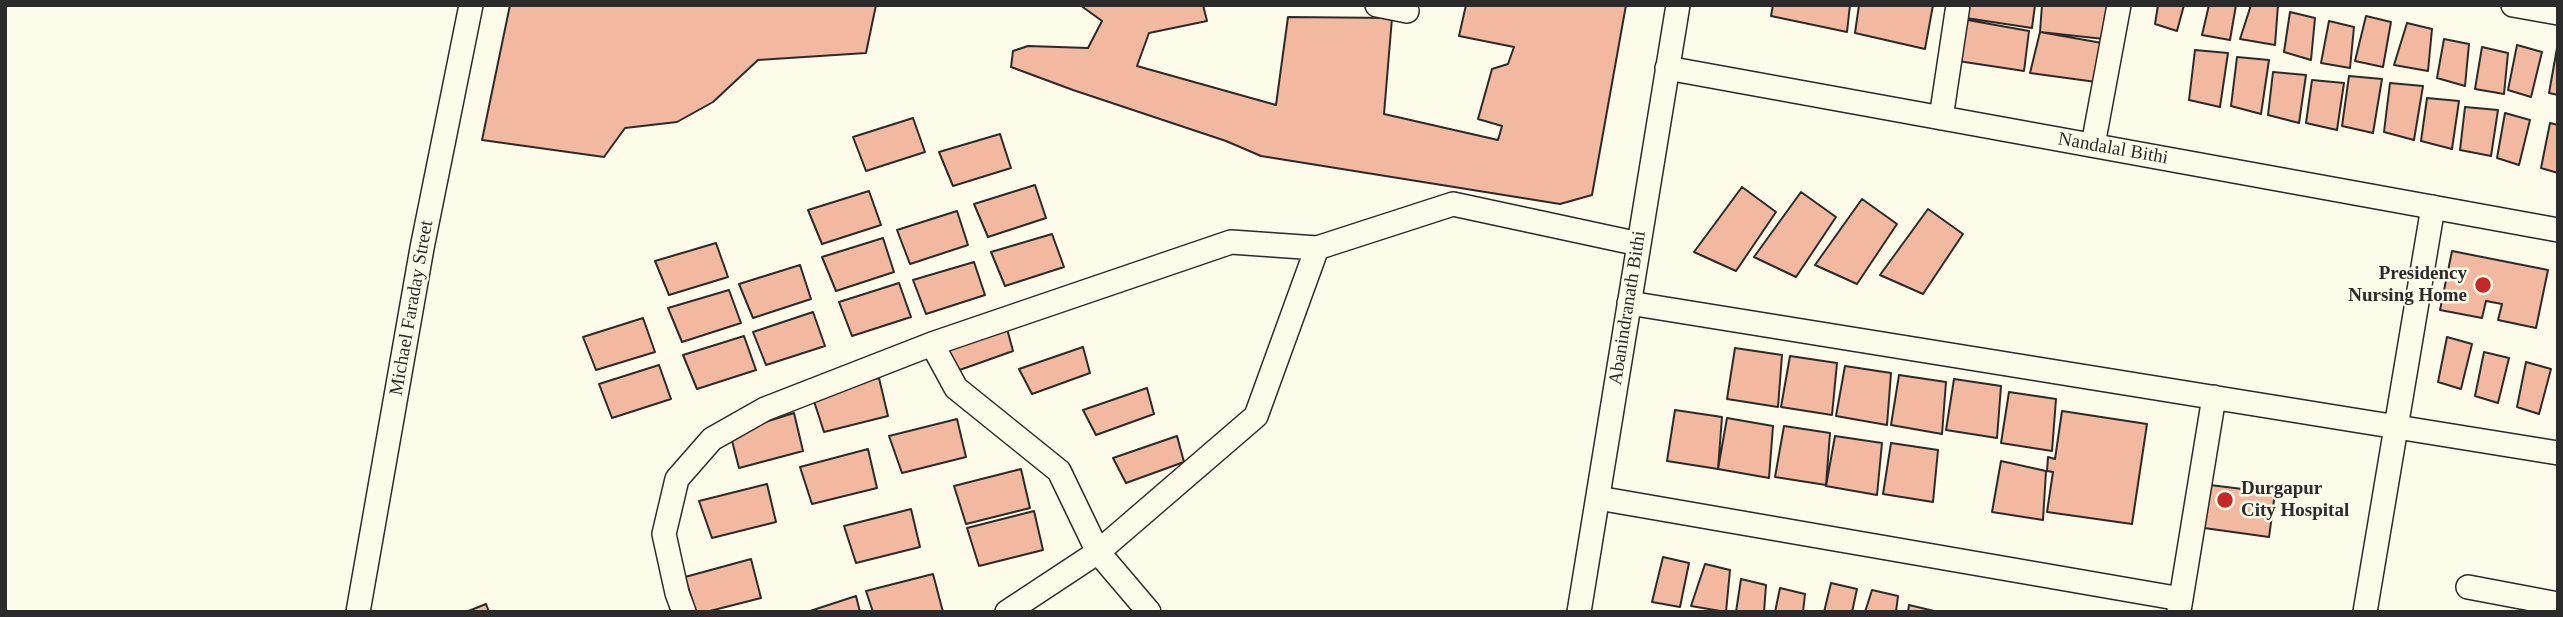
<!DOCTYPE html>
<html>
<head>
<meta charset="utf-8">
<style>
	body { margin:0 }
	#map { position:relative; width:2563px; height:617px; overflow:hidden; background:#fdfbea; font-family:"Times New Roman",serif }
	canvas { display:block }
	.frame { position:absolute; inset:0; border:7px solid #2b2b2b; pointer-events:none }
</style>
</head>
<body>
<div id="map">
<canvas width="2563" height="617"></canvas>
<div class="frame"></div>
</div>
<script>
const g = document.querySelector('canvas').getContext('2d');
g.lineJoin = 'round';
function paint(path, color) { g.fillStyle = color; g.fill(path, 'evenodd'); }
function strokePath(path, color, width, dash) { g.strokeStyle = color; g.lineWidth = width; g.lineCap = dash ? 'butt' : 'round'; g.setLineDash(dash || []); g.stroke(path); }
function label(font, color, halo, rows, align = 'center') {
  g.font = font + ' "Times New Roman",serif'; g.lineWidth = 5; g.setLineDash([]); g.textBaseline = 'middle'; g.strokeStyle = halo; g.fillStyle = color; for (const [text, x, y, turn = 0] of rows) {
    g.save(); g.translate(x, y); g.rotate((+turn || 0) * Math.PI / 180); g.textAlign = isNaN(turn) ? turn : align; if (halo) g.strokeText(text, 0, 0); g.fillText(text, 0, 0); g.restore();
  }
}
const building = new Path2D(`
	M510 5H876L866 53 758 60 713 102 677 122 625 128 604 157 482 140Z
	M1080 5H1203L1207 21 1149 33 1137 66 1276 105 1288 17 1392 18 1384 114 1498 140 1502 126 1478 119 1492 69 1508 64 1514 47 1459 36 1466 5H1626L1592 195 1560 204 1261 156 1226 141 1073 90 1011 67 1013 51 1028 46 1088 48 1102 21Z
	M1773 5H1850L1847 32 1771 16Z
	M1859 5H1933L1925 49 1855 33Z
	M1968 5H2035L2032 28 1966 18Z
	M2042 5H2109L2104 39 2040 32Z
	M2158 5H2184L2177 31 2155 24Z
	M2209 5H2236L2230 40 2202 35Z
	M2251 5H2278L2275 45 2240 39Z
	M2290 12 2315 18 2311 60 2284 52Z
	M2366 16 2391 22 2383 67 2355 61Z
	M1962 19 2029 31 2024 71 1958 61Z
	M2329 21 2354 27 2350 68 2321 63Z
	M2407 23 2432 29 2428 71 2394 65Z
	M2040 32 2102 43 2096 82 2030 73Z
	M2444 39 2469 44 2465 86 2437 78Z
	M2517 45 2542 52 2531 97 2508 90Z
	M2482 47 2508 53 2504 94 2475 89Z
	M2557 48H2558V95L2549 93Z
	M2195 50 2228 53 2220 107 2189 100Z
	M2237 57 2269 60 2261 114 2231 106Z
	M2273 72 2306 75 2299 123 2268 115Z
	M2349 76 2382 79 2373 133 2342 126Z
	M2312 80 2344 83 2337 130 2306 123Z
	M2390 83 2423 86 2414 140 2384 132Z
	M2427 98 2459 101 2452 149 2421 141Z
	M2465 107 2498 110 2491 156 2460 150Z
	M2505 113 2530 120 2519 165 2497 158Z
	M913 118 925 152 866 171 853 137Z
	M2550 123 2558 125V173L2541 168Z
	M1000 134 1011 168 953 186 939 152Z
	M1035 185 1046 218 988 237 974 204Z
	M1742 187 1776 212 1736 271 1694 252Z
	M869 191 881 225 822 244 808 210Z
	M1801 192 1836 217 1796 277 1754 257Z
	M1862 199 1897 224 1857 284 1815 265Z
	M1928 209 1963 234 1923 294 1880 275Z
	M957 211 968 245 910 264 897 230Z
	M1052 234 1064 267 1005 286 991 252Z
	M883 238 894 272 836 291 822 257Z
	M716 243 728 277 669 295 655 261Z
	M2452 251 2548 270 2536 328 2498 320 2502 304 2486 301 2482 318 2440 310Z
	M974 262 985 295 926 314 913 280Z
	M800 265 811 299 753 318 739 284Z
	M899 283 911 317 852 336 839 302Z
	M729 290 741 323 682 342 668 308Z
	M813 312 825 346 766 365 753 332Z
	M643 318 655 352 596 370 583 337Z
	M1006 325 1013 351 954 372 941 347Z
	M744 336 756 370 697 389 683 355Z
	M2447 337 2472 344 2461 389 2438 382Z
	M1083 347 1090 373 1032 394 1019 369Z
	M1735 348 1782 355 1778 407 1727 399Z
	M2484 352 2509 358 2498 403 2475 396Z
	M1790 356 1837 363 1832 415 1781 407Z
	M2526 362 2551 369 2539 414 2517 407Z
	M659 365 671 399 612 418 599 384Z
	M1845 366 1891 373 1887 425 1836 416Z
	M1899 375 1946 382 1942 434 1891 425Z
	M879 378 888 416 824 432 812 395Z
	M1954 379 2001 386 1997 438 1946 430Z
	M1147 388 1154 414 1096 435 1083 410Z
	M2009 392 2056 399 2052 451 2001 443Z
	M1675 410 1722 417 1718 469 1667 461Z
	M2062 411 2147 424 2132 524 2047 512 2053 472 2047 471 2048 457 2055 459Z
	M794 413 803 451 739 468 730 433Z
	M1727 418 1773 426 1769 478 1718 469Z
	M957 419 966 457 902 473 889 436Z
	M1784 426 1830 433 1826 485 1775 477Z
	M1177 436 1184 462 1126 483 1113 458Z
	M1835 436 1882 443 1877 495 1826 486Z
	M1891 443 1938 450 1933 502 1883 494Z
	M868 449 877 488 812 504 800 467Z
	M2001 461 2046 471 2043 520 1992 512Z
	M1021 469 1030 508 966 524 954 486Z
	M767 484 776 522 712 538 699 501Z
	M2210 485 2275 493 2269 537 2204 528Z
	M911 509 920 547 856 563 844 526Z
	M1034 511 1043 550 979 566 967 528Z
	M1663 557 1689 563 1680 607 1652 602Z
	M751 559 761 598 706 612H696L685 577Z
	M1705 564 1730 570 1726 612 1691 606Z
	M933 574 943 612H873L866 591Z
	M1741 579 1766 585 1764 612H1736Z
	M1831 583 1857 589 1852 612H1824Z
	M1780 588 1805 594 1803 612H1775Z
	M1872 590 1898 596 1896 612H1865Z
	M856 596 860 612H807Z
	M486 604 489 612H466Z
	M1909 605 1934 611V612H1908Z`);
paint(building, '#f2b8a0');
strokePath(building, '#2b2b2b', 2);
const street = new Path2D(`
	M1377 5 1407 11
	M2513 5 2558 13
	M1667 68 2558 230
	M1941 118 1958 5
	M2093 145 2119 5
	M1629 303 2558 453
	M932 344 1231 242 1317 248 1453 204 1639 244
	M1598 498 2181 599
	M2468 587 2558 604
	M2179 611 2214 397
	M358 612 422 248 471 5
	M684 612 677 593 664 534 677 479 712 439 765 409 932 344 956 388 1059 471 1098 552 1149 612
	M1007 612 1098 552 1256 416 1317 248
	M1579 612 1678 5
	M2365 612 2433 207`);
strokePath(street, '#2b2b2b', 26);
strokePath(street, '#fdfbea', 23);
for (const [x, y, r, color] of [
	[2483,285,9,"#c62828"],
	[2225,500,9,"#c62828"]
]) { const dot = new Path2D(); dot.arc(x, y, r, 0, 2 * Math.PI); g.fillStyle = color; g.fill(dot); strokePath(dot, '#fdfbea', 2.5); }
label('19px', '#2b2b2b', '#fdfbea', [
	["Nandalal Bithi",2113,149,10],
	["Michael Faraday Street",412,308,-80],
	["Abanindranath Bithi",1628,308,-81]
]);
label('bold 19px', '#2b2b2b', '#fdfbea', [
	["Presidency",2467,274],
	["Nursing Home",2467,296],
	["Durgapur",2241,489,"left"],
	["City Hospital",2241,511,"left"]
], 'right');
</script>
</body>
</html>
